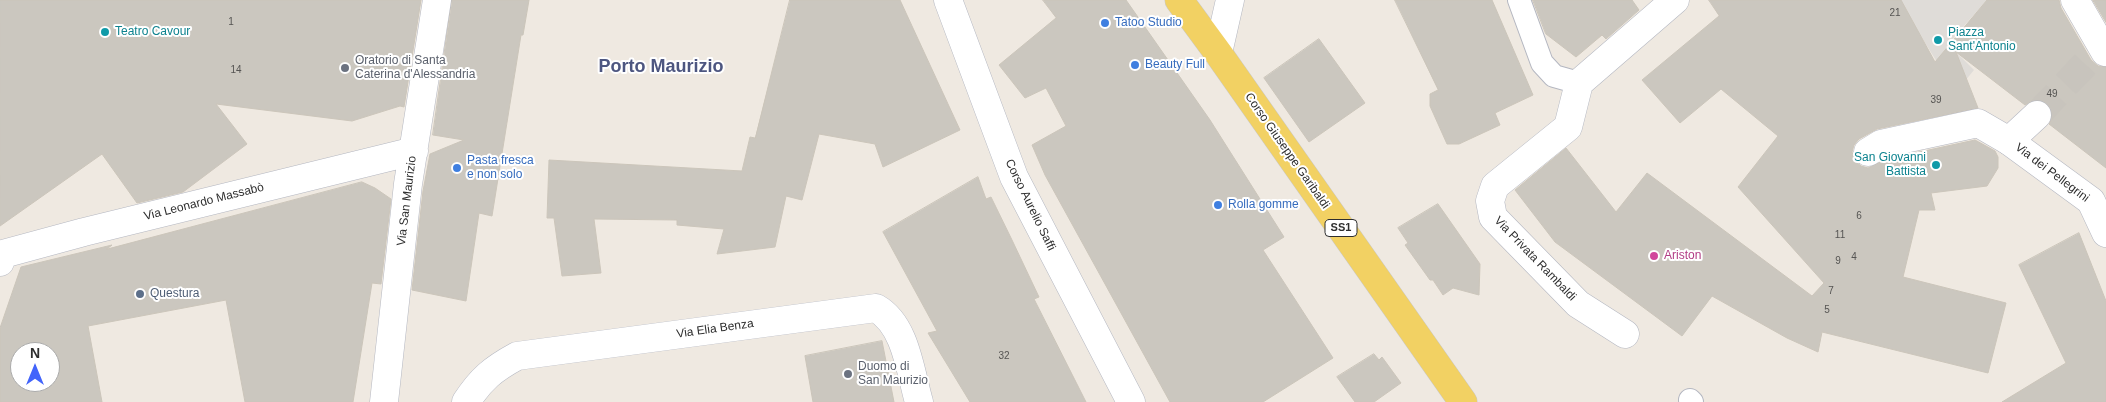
<!DOCTYPE html>
<html>
<head>
<meta charset="utf-8">
<style>
	body { margin:0 }
	#map { position:relative; width:2106px; height:402px; overflow:hidden; background:#efe9e1; font-family:Arial,sans-serif }
	canvas { display:block }
	.north { position:absolute; left:10px; top:342px; width:50px; height:50px; box-sizing:border-box; background:#fff; border:1px solid #ababab; border-radius:50%; rotate:0deg; font-size:14px; font-weight:700; line-height:20px; text-align:center; color:#2e2e2e }
	.north::after { content:''; display:block; margin:auto; width:18px; height:22px; background:#4264fb; clip-path:polygon(50% 0,100% 100%,50% 72%,0 100%) }
</style>
</head>
<body>
<div id="map">
<canvas width="2106" height="402"></canvas>
<div class="north">N</div>
</div>
<script>
const g = document.querySelector('canvas').getContext('2d');
g.lineJoin = 'round';
function paint(path, color) { g.fillStyle = color; g.fill(path, 'evenodd'); }
function strokePath(path, color, width, dash) { g.strokeStyle = color; g.lineWidth = width; g.lineCap = dash ? 'butt' : 'round'; g.setLineDash(dash || []); g.stroke(path); }
function label(font, color, halo, rows, align = 'center') {
  g.font = font + ' Arial,sans-serif'; g.lineWidth = 4; g.setLineDash([]); g.textBaseline = 'middle'; g.strokeStyle = halo; g.fillStyle = color; for (const [text, x, y, turn = 0] of rows) {
    g.save(); g.translate(x, y); g.rotate((+turn || 0) * Math.PI / 180); g.textAlign = isNaN(turn) ? turn : align; if (halo) g.strokeText(text, 0, 0); g.fillText(text, 0, 0); g.restore();
  }
}
paint(new Path2D(`
	M1887 0H1987L1948 44 1974 70 1965 81 1953 87 1920 35Z`), '#dfdcd8');
const building = new Path2D(`
	M0 0H421L404 107 400 106 352 121 216 104 247 144 183 192 137 203 102 154 0 226Z
	M452 0H529L523 35H521L492 216 479 213 466 301 412 290 423 191 430 154 464 140 433 135Z
	M790 0H900L960 130 883 167 875 144 819 134 802 200 786 196 775 247 717 254 724 229 677 225V220L594 219 601 273 562 276 554 218H547L549 160 742 171 750 137 755 138Z
	M1043 0H1126L1210 120 1284 237 1263 250 1333 358 1263 402H1170L1045 175 1032 145 1066 126 1046 88 1025 98 999 65 1056 18Z
	M1395 0H1492L1533 95 1495 113 1500 125 1459 144H1447L1430 106V94L1438 90Z
	M1533 0H1632L1639 10 1606 39 1602 35 1576 57 1546 34Z
	M1709 0H1901L1935 62 1987 0H2059L2061 8 2091 60 2098 66 2106 67V168L2049 124 2052 119V112L2048 104 2042 100H2034L2025 105 1956 52 1978 108 1877 129 1859 139 1854 145 1852 152 1855 161 1861 166 1868 168 1887 159 1975 140 1995 151 1998 157V168L1987 186 1931 193 1935 210H1919L1903 277 2006 303 1988 373 1822 332 1818 352 1787 338 1712 296 1682 336 1555 242 1515 190 1566 148 1616 212 1647 173 1812 296 1824 283 1738 187 1778 136 1721 89 1680 123 1642 80 1719 16Z
	M2093 0H2106V22Z
	M1319 39 1365 103 1309 142 1264 78Z
	M978 177 986 199 991 197 1012 240 1039 297 1034 299 1086 402H970L928 333 937 331 883 232Z
	M362 182 375 188 391 199 381 284 372 283 353 402H245L226 300 88 326 102 402H0V328L21 267 112 245 107 249ZM20 352H50V382H20Z
	M1438 204 1480 264 1479 295 1453 288 1443 295 1433 280H1430L1405 245 1408 243 1398 228Z
	M2079 233 2106 301V402H2002L2066 363 2019 265Z
	M882 341 894 402H813L805 356Z
	M1374 354 1379 360 1382 357 1401 383 1374 402H1355L1337 377Z`);
paint(building, '#cbc7bf');
strokePath(building, '#cbc5ba', 1);
strokePath(new Path2D(`
	M2037 115 2090 59`), '#c8c4bd', 28, [28, 14]);
const service = new Path2D(`
	M1519 0 1542 63 1554 76 1579 83
	M1690 400 1692 402`);
const pedestrian = new Path2D(`
	M1868 152 1881 144 1978 123 2009 141`);
const minor = new Path2D(`
	M948 0 1014 177 1131 402
	M2075 0 2105 52
	M1218 53 1230 0
	M2037 115 2009 141 2091 201 2106 233
	M0 262 3 254 84 232 414 151
	M1625 334 1578 304 1493 217 1490 201 1495 186 1568 127 1579 83 1675 0
	M384 402 408 184 437 0
	M466 402C481 379 493 369 517 356L876 308C906 325 910 371 919 402`);
const primary = new Path2D(`
	M1179 0 1218 53 1463 402`);
strokePath(service, '#b4b7c1', 24);
strokePath(pedestrian, '#b4b7c1', 29);
strokePath(minor, '#b4b7c1', 29);
strokePath(primary, '#c9c9c9', 29);
strokePath(service, '#fff', 22);
strokePath(pedestrian, '#fff', 28);
strokePath(minor, '#fff', 28);
strokePath(primary, '#f2d163', 28);
for (const [x, y, r, color] of [
	[1105,23,5,"#3f7fe0"],
	[105,32,5,"#0f9aa8"],
	[1938,40,5,"#0f9aa8"],
	[1135,65,5,"#3f7fe0"],
	[345,68,5,"#6b7280"],
	[1936,165,5,"#0f9aa8"],
	[457,168,5,"#3f7fe0"],
	[1218,205,5,"#3f7fe0"],
	[1654,256,5,"#d1479c"],
	[140,294,5,"#5c6f8a"],
	[848,374,5,"#6b7280"]
]) { const dot = new Path2D(); dot.arc(x, y, r, 0, 2 * Math.PI); g.fillStyle = color; g.fill(dot); strokePath(dot, '#fff', 2); }
label('10px', '#555452', null, [
	["21",1895,13],
	["1",231,22],
	["14",236,70],
	["49",2052,94],
	["39",1936,100],
	["6",1859,216],
	["11",1840,235],
	["4",1854,257],
	["9",1838,261],
	["7",1831,291],
	["5",1827,310],
	["32",1004,356]
]);
for (const [x, y, w] of [
	[1341,228,32]
]) { const box = new Path2D(); box.roundRect(x - w / 2, y - 8.5, w, 17, 4); g.fillStyle = '#fff'; g.fill(box); strokePath(box, '#2e2e2e', 1); }
label('bold 11px', '#2e2e2e', null, [
	["SS1",1341,228]
]);
label('12px', '#366cbe', '#fff', [
	["Tatoo Studio",1115,23],
	["Beauty Full",1145,65],
	["Pasta fresca",467,161],
	["e non solo",467,175],
	["Rolla gomme",1228,205]
], 'left');
label('12px', '#0d838f', '#fff', [
	["Teatro Cavour",115,32],
	["Piazza",1948,33],
	["Sant'Antonio",1948,47],
	["San Giovanni",1926,158,"right"],
	["Battista",1926,172,"right"]
], 'left');
label('12px', '#5b616d', '#fff', [
	["Oratorio di Santa",355,61],
	["Caterina d'Alessandria",355,75],
	["Duomo di",858,367],
	["San Maurizio",858,381]
], 'left');
label('12px', '#2e2e2e', '#fff', [
	["Corso Giuseppe Garibaldi",1287,151,55],
	["Via dei Pellegrini",2052,173,37],
	["Via San Maurizio",407,201,-83],
	["Via Leonardo Massabò",204,202,-14],
	["Corso Aurelio Saffi",1030,205,64],
	["Via Privata Rambaldi",1535,259,46],
	["Via Elia Benza",715,329,-8]
]);
label('12px', '#b23c85', '#fff', [
	["Ariston",1664,256]
], 'left');
label('12px', '#4e5e75', '#fff', [
	["Questura",150,294]
], 'left');
label('bold 18px', '#4d5680', '#fff', [
	["Porto Maurizio",661,67]
]);
</script>
</body>
</html>
